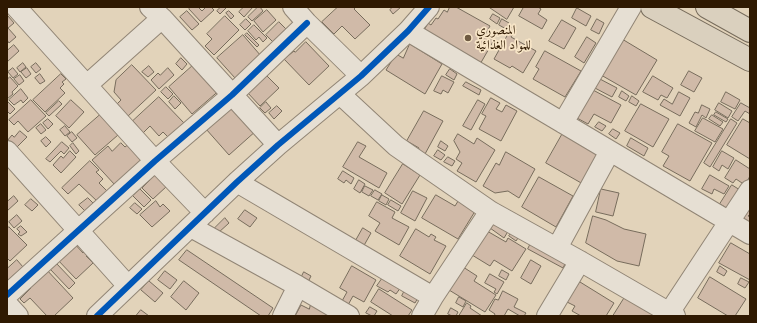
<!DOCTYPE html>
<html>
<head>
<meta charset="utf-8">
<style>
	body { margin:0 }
	#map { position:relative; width:757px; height:323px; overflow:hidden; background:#e2d3ba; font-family:Cardo,serif }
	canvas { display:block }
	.frame { position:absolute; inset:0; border:8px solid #2f1901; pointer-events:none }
</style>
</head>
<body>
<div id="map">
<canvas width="757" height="323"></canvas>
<div class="frame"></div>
</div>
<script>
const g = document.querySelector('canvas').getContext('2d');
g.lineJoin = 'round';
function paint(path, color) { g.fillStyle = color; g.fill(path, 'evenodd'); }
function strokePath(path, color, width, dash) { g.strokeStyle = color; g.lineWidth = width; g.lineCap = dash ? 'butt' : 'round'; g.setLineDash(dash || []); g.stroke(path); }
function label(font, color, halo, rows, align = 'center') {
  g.font = font + ' Cardo,Amiri,serif'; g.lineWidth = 3.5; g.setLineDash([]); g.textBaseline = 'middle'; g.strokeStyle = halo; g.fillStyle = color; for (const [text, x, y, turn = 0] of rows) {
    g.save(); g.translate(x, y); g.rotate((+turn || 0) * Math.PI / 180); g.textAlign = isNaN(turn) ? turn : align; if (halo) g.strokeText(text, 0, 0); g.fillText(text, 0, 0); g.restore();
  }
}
const building = new Path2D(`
	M191 7H198L202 11 206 7H211L214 10 201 22 189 9Z
	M221 7H227L220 14 217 11Z
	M244 7H253L244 17 239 12Z
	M258 7H260L263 11 252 21 248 17Z
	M338 7H356L354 9 370 25 355 39 342 26 334 34 322 22Z
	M393 7H401L393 14 390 10Z
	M450 7H456L490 26 485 35 494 40 479 66 422 34 428 23 431 25 436 18 438 19 444 10 447 12Z
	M489 7H514L507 19Z
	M524 7H538L541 9 538 14 547 20 542 29 519 16Z
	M577 8 591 16 586 26 572 18Z
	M267 10 276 20 263 32 254 21Z
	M187 11 199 24 192 30 180 17Z
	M229 11 234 16 231 19 226 13Z
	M493 14 500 18 497 24 490 19Z
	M8 16 14 23 8 28 16 37 9 43 7 40Z
	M225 16 239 30 214 55 205 46 212 39 207 34Z
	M246 19 251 24 245 30 240 25Z
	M502 19 509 23 506 29 499 25Z
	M597 19 604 23 599 34 591 30Z
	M562 20 576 28 564 49 549 41Z
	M279 22 286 29 273 42 266 35Z
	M254 25 267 38 263 42 259 37 256 40 248 31Z
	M509 26 516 29 511 37 536 51 523 73 512 66 510 68 494 59 508 34 505 32Z
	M247 33 259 45 257 47 245 35Z
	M243 35 261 56 235 78 217 58Z
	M587 37 596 43 584 63 575 57Z
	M622 39 657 60 636 95 601 75Z
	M306 42 329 66 309 85 284 59 294 51 295 52Z
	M410 44 442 64 425 94 386 70 396 54 403 58Z
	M14 45 19 51 7 62V51Z
	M545 51 581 71 565 97 533 79 539 69 536 67Z
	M181 58 187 64 182 70 176 64Z
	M198 61 222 88 192 114 169 87Z
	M23 63 26 67 20 72 17 68Z
	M36 63 41 69 36 73 31 67Z
	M132 65 156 90 127 117 115 106 121 100 114 92 116 80Z
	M149 66 154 72 148 77 142 72Z
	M13 68 18 74 13 78 8 72Z
	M27 68 31 74 26 78 21 72Z
	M168 68 174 75 159 89 151 80 158 73 160 75Z
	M450 69 457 74 454 80 446 75Z
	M689 71 702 78 694 92 681 85Z
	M40 74 45 81 40 84 35 78Z
	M61 74 66 79 62 82 64 84 60 88 65 93 45 112 33 100Z
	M20 75 24 81 19 85 14 79Z
	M266 75 279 88 260 106 247 92Z
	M442 76 454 82 448 93 443 90 441 94 434 91Z
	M653 76 673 88 667 98 661 95 658 100 643 92Z
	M10 77 18 86 12 92 13 94 7 99V80Z
	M598 78 617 88 612 97 593 87Z
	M466 82 481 90 479 95 463 86Z
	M166 87 173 94 168 99 161 92Z
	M21 89 28 98 23 103 21 100 14 105 9 100Z
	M593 90 621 105 611 123 594 114 588 124 577 118Z
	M622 91 629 96 626 101 619 97Z
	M679 92 690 98 680 116 660 105 664 99 672 104Z
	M726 92 740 100 735 109 721 102Z
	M174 96 181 103 175 109 169 102Z
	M632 96 639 101 636 106 629 102Z
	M159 97 184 123 168 137 163 132 159 136 150 126 143 133 133 121Z
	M491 98 500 103 496 109 502 112 506 105 517 111 501 141 479 129 486 116 482 114Z
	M31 100 46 116 28 132 18 121 14 125 9 120Z
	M71 100 84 112 69 128 56 116Z
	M478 100 485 104 471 130 463 126Z
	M59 101 62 104 49 116 46 113Z
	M8 102 15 109 10 114 7 111V104Z
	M266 102 271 108 265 113 260 108Z
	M719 103 732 111 728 118 715 110Z
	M741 103 750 108V114L745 111 738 121 732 117Z
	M641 104 669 119 653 147 625 131Z
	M234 105 257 130 229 155 206 129Z
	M702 105 710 109 706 118 702 115 696 127 689 123 695 112 698 113Z
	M277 106 282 111 274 119 269 113Z
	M424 111 443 121 425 154 418 150 419 148 407 141Z
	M716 112 728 119 726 122 714 115Z
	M100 115 118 135 95 155 77 135Z
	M712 115 723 122 720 126 709 119Z
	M703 118 723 129 715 142 695 131Z
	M48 119 53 124 48 129 43 123Z
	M731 119 737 123 710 167 704 163Z
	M743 119 750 123V159L727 145Z
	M599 122 606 126 602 131 595 127Z
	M41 124 46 130 41 134 36 128Z
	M678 124 712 143 690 181 663 166 669 156 662 152Z
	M65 126 70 132 65 136 60 130Z
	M613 129 620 133 616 139 609 134Z
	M20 131 27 137 15 149 7 141 12 135 14 137Z
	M72 132 77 138 72 142 67 136Z
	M563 133 600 154 583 184 546 163Z
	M458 134 474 144 477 138 495 150 476 182 457 171 462 163 456 159 460 152 454 141Z
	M46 137 51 142 46 147 41 141Z
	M631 138 648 148 644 156 627 146Z
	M441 141 448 146 445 151 438 147Z
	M62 142 69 148 64 154 61 151 50 162 46 159Z
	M358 142 366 146 359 157 387 173 379 188 343 167Z
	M73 143 79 151 76 154 70 146Z
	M121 143 125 147 130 143 144 159 115 185 92 160 108 146 112 151Z
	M438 150 445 155 441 160 434 156Z
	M70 151 76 157 61 173 53 165 61 156 63 158Z
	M722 151 734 158 728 169 722 165 719 171 713 167Z
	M506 152 535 169 519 198 508 191 495 193 483 186 496 163 499 165Z
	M448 157 455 161 452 166 444 162Z
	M736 160 750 169V176L745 185 736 179 733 183 725 178Z
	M90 161 99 170 96 172 103 179 99 183 108 192 98 202 79 184 68 194 62 188Z
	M403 164 420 175 402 204 385 193Z
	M156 168 167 186 153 199 142 188 150 180 146 177Z
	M343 171 354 178 351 184 346 180 344 183 338 179Z
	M710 175 729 186 724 194 714 189 712 194 702 189Z
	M539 177 573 196 556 227 522 207Z
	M359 180 365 184 360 193 354 189Z
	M732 185 740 190 728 209 720 204Z
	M365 186 373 190 369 196 362 192Z
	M140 189 151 200 144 207 133 196Z
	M601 189 619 193 613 216 596 212Z
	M375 190 382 194 378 200 371 196Z
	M413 191 427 198 415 221 401 213Z
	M382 195 389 199 386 205 379 201Z
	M436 195 455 206 460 198 477 208 458 239 422 218Z
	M14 196 18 201 7 211V202Z
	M88 198 95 205 87 213 79 205Z
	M31 199 38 205 32 211 25 205Z
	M391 200 401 206 398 211 388 205Z
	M156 201 160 207 163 204 170 211 152 227 140 215Z
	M377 202 395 212 392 218 409 227 399 245 375 231 380 223 369 216Z
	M135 203 142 209 137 214 130 208Z
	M750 207V214L748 216 750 217V226L740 220Z
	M245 210 257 218 250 227 238 219Z
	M17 215 22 221 14 228 9 222Z
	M593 216 606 220 624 229 646 234 639 266 617 261 586 243Z
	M225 218 229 223 218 233 214 229Z
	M496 219 510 228 504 238 490 228Z
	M21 226 27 232 21 236 18 234 20 232 17 229Z
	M9 227 27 245 10 261 7 258V229Z
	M363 228 371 233 362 249 354 244Z
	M416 229 429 237 431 234 436 237 434 240 446 246 430 274 400 256Z
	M487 231 506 242 508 238 526 249 512 271 494 260 490 266 472 255Z
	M513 231 520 235 516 241 509 236Z
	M532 241 567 260 563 268 528 249Z
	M73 242 83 253 86 250 89 254 86 256 93 263 76 279 56 258Z
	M731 243 750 254V280L719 263Z
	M187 250 273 308 268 316H261L179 260Z
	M17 260 23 267 7 281V269Z
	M531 260 541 266 531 284 521 278Z
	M56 263 75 283 69 289 50 269Z
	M460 265 477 276 474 281 496 295 485 312 449 290Z
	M352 266 376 280 364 302 353 296 348 305 342 301 347 292 340 288Z
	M720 266 727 271 724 276 717 272Z
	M45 268 73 298 54 316H47L30 298 24 303 20 299 31 288 27 284Z
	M502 270 509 274 506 280 499 276Z
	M165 271 177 280 170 289 158 280Z
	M304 272 311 276 308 282 301 278Z
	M490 274 504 282 497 294 494 292 496 289 485 283Z
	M384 276 401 287 396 294 390 290 388 292 377 286Z
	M710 277 746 299 735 316H728L698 298Z
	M741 278 749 282 745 288 738 284Z
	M149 281 163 293 155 302 141 290Z
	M184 281 199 293 186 310 171 297Z
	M580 282 614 303 606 316H581L572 311 575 306 567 302Z
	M406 288 419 296 415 303 402 296Z
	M379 289 412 310 408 316H393L371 302Z
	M503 291 518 299 514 307 526 313 524 316H520L508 309 504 316H494L495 314 489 310 495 299 498 300Z
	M459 297 466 301 463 307 456 303Z
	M625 297 657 316H613Z
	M467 303 471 306 470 308 482 316H459Z
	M311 304 331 316H295L301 305 309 309Z
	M370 307 377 311 374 316H372L366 313Z
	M451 308 458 312 456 316H452L448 314Z
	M141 310 149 316H136Z`);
paint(building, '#d0baa8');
strokePath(building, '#776c5c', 1);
const minor = new Path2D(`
	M16 7 155 161 205 213
	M150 7 162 18 278 145
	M293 7 307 23 361 76
	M408 31 750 234
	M87 85 162 18
	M340 94 396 146 490 211 580 261 675 316
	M563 123 631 7
	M7 151 128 286
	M237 182 433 297
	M191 227 298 286 349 316
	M557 248 610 151
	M7 295 155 161 232 95 307 23
	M7 304 18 316
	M97 316 237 182 278 145 361 76 408 31 429 7
	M283 316 298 286
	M422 316 433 297 490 211
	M547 316 580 261
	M667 316 750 190`);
const highway = new Path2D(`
	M652 7 750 60
	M707 7 750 31`);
strokePath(minor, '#918575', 22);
strokePath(highway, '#776c5c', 24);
strokePath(minor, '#e6dfd3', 20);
strokePath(highway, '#dad0be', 22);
strokePath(new Path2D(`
	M7 295 155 161 232 95 307 23
	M97 316 237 182 278 145 361 76 408 31 429 7`), '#0057b8', 6);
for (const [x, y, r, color] of [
	[468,38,4,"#6e5a42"]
]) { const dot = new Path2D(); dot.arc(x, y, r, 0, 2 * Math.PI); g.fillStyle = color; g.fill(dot); strokePath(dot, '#f7e5c7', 1.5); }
label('13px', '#2f1901', '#f7e5c7', [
	["المنصوري",476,31],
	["للمواد الغذائية",476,46]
], 'left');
</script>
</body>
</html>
